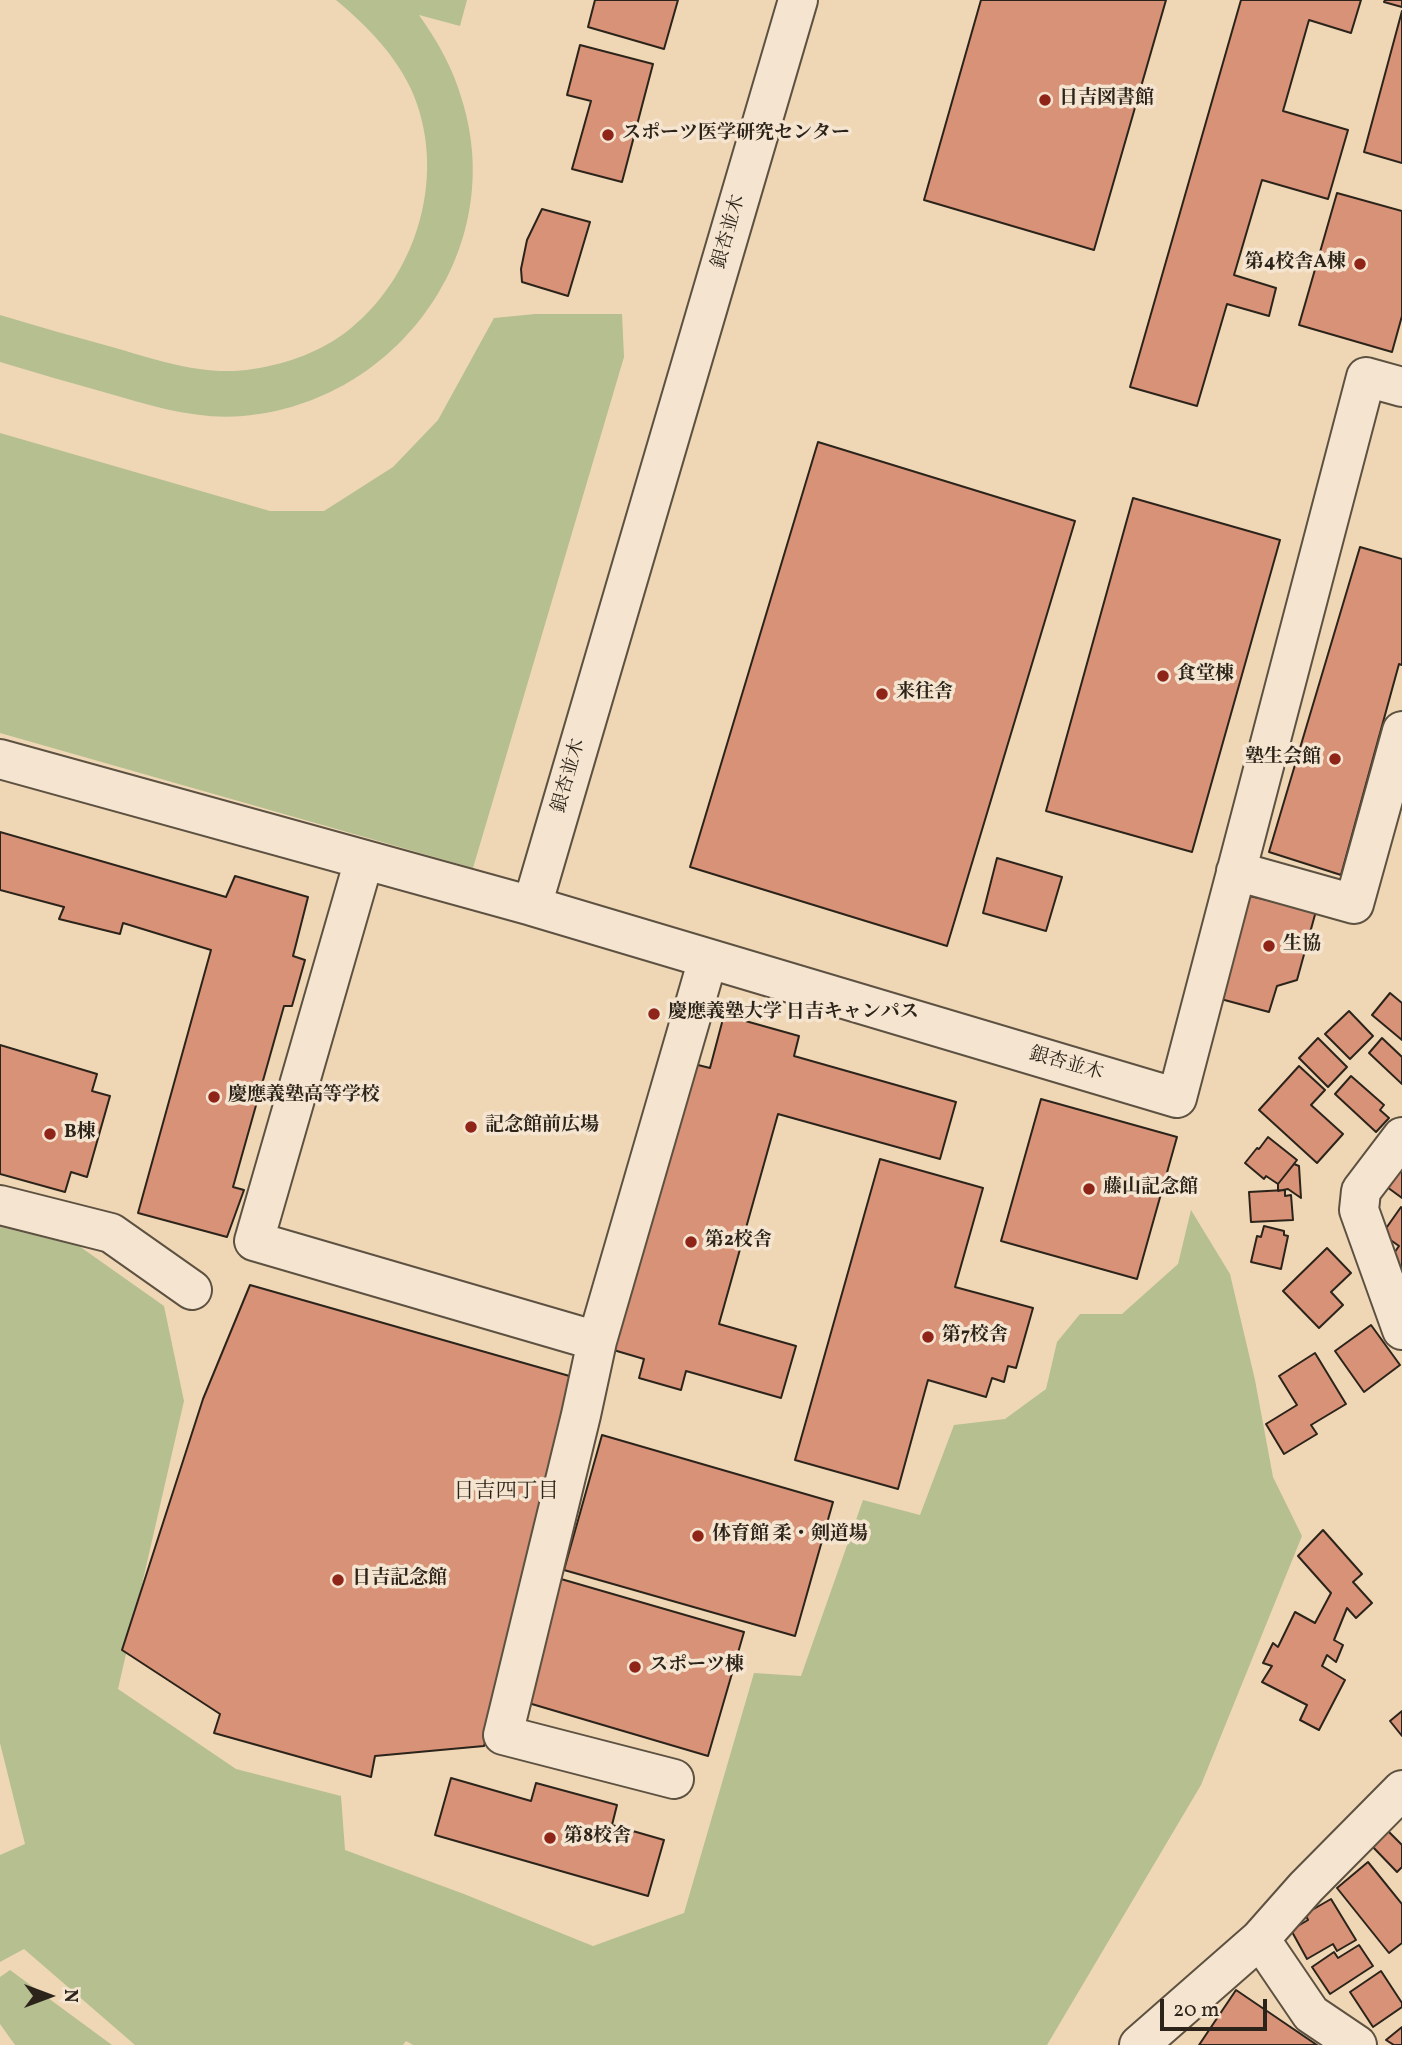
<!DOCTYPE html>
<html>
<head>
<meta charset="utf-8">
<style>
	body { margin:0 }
	#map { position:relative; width:1402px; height:2045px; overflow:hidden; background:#efd7b6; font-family:Vollkorn,serif }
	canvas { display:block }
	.north { position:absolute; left:14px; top:1961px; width:70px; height:70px; -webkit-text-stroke:5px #f5e5d0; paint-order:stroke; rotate:90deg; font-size:19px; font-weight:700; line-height:28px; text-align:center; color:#2c241a }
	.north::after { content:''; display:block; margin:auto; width:24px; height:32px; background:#2c241a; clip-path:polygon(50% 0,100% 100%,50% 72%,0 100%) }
	.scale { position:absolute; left:1160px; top:1999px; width:107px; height:32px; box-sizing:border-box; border:4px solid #2c241a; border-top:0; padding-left:9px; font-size:21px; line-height:24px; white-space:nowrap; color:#2c241a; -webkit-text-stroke:5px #f5e5d0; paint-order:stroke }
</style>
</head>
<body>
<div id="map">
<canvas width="1402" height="2045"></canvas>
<div class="north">N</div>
<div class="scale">20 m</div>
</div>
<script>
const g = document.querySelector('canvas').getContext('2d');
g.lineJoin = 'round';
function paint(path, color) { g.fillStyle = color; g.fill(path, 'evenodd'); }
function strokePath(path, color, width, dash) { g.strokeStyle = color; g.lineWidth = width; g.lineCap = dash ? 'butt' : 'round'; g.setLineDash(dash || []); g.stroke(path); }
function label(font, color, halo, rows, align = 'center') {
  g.font = font + ' Vollkorn,"Noto Serif JP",serif'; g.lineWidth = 7; g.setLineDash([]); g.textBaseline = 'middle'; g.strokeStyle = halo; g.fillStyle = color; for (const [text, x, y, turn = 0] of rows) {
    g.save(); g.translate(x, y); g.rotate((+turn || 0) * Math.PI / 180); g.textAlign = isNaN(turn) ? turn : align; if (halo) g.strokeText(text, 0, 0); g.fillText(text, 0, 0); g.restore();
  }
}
paint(new Path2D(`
	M336 0H467L460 26 419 15C438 42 453 68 462 100 509 250 397 403 243 416 196 420 152 406 107 393 72 383 36 373 0 362V315C37 326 75 337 112 347 157 360 205 377 253 369 287 364 323 351 350 329 419 273 448 171 411 89 394 53 366 25 336 0Z
	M535 314H622L624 357 473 868 0 733V433L270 511H324L393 467 438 420 494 318Z
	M1191 1210 1230 1274 1255 1380 1273 1477 1302 1536 1201 1785 1047 2045H413L406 2041 403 2045H135L24 1949 0 1962V1855L25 1844 0 1743V1227L79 1246 164 1306 184 1401 118 1689 236 1769 341 1796 345 1850 464 1894 593 1946 684 1913 754 1673 801 1676 863 1500 920 1515 954 1425 1005 1419 1046 1389 1057 1342 1080 1314H1122L1178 1264Z
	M10 1970 112 2045H15L0 2024V1977Z`), '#b6bf90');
const building = new Path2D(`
	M595 0H678L664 49 588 27Z
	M981 0H1166L1094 250 924 200Z
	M1241 0H1361L1351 33 1309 20 1283 111 1348 130 1328 199 1262 180 1234 275 1276 288 1269 316 1227 304 1197 406 1130 387Z
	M1385 0H1402V7L1384 2Z
	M1402 11V163L1364 152Z
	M580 45 653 64 622 182 572 169 591 101 567 95Z
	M1337 193 1402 211V316L1392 352 1299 325Z
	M542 209 590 222 568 296 522 282 521 269 527 240Z
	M818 442 1075 521 947 946 690 867Z
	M1133 498 1280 540 1192 852 1046 811Z
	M1360 547 1402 559V665L1399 664 1341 875 1269 852Z
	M0 832 226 897 235 876 308 897 293 956 305 960 292 1006H284L233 1187 244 1190 227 1237 138 1213 211 950 123 923 120 934 59 919 64 907 0 890Z
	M997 858 1062 877 1046 931 983 913Z
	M1245 895 1316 911 1297 980 1277 986 1269 1012 1217 998Z
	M1390 993 1402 1003V1040L1372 1015Z
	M1349 1011 1373 1036 1350 1059 1325 1034Z
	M724 1015 799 1036 794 1056 956 1102 940 1159 778 1114 719 1324 796 1346 781 1398 686 1371 681 1390 639 1378 644 1359 610 1349 690 1063 710 1068Z
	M1318 1038 1347 1067 1328 1087 1299 1058Z
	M1382 1038 1402 1057V1084L1369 1053Z
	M0 1045 97 1074 92 1091 110 1096 87 1177 71 1172 65 1192 0 1174Z
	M1299 1066 1325 1090 1311 1105 1343 1134 1317 1163 1259 1110Z
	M1351 1076 1384 1105 1380 1110 1389 1118 1376 1132 1335 1094Z
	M1041 1099 1177 1137 1137 1279 1001 1241Z
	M1268 1137 1297 1160 1278 1184 1266 1176 1264 1179 1245 1163 1257 1148 1259 1149Z
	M880 1159 983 1188 955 1287 1033 1308 1016 1368 1008 1366 1004 1382 992 1378 986 1397 928 1380 898 1489 795 1460Z
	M1294 1164 1299 1166 1301 1198 1288 1189 1278 1191V1184Z
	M1402 1167V1198L1387 1187Z
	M1285 1190V1196L1291 1195 1293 1220 1251 1222 1249 1192Z
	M1401 1207 1402 1208V1268L1390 1259 1399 1246 1382 1234Z
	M1264 1226 1284 1231V1235L1288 1236 1281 1269 1251 1262 1257 1236 1261 1237Z
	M1327 1248 1351 1273 1331 1292 1343 1305 1319 1328 1283 1291Z
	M250 1285 573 1377 552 1509 484 1746 375 1756 371 1777 214 1733 220 1714 122 1650 203 1399Z
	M1371 1325 1400 1365 1364 1392 1335 1351Z
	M1315 1353 1346 1404 1311 1425 1317 1434 1284 1454 1266 1424 1297 1405 1279 1376Z
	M602 1435 833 1502 795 1636 564 1570Z
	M1323 1530 1362 1574 1353 1582 1372 1603 1356 1618 1347 1608 1334 1640 1343 1645 1336 1662 1327 1655 1322 1666 1345 1680 1319 1730 1300 1720 1307 1705 1262 1682 1272 1666 1263 1663 1273 1643 1278 1647 1295 1612 1315 1623 1331 1593 1298 1556Z
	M561 1579 744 1632 708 1756 525 1702Z
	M1402 1711V1736L1390 1721Z
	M451 1778 531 1801 536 1783 617 1805 612 1825 664 1840 648 1896 435 1835Z
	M1386 1829 1402 1845V1867L1397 1872 1370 1844Z
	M1368 1862 1402 1904V1943L1389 1953 1337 1888Z
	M1331 1899 1356 1940 1337 1951 1333 1944 1307 1959 1291 1930 1308 1920 1305 1914Z
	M1359 1945 1373 1966 1330 1994 1312 1967 1334 1952 1338 1958Z
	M1381 1971 1402 2003V2007L1373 2027 1350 1992Z
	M1236 1990 1317 2045H1199Z
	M1402 2027V2045H1394L1386 2040Z`);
paint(building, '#d79277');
strokePath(building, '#2c241a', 2);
const minor = new Path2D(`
	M798 0 532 906 1177 1098 1366 377 1402 387
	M0 759 532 906
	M364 860 254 1241 597 1341 708 959
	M1236 871 1354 904 1402 731
	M1402 1137 1361 1191 1359 1210 1402 1330
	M0 1205 111 1233 192 1290
	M597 1341 581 1415 503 1735 674 1779
	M1260 1939 1311 2014 1357 2045
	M1139 2045 1260 1939 1306 1887 1402 1790`);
strokePath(minor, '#5d5141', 42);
strokePath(minor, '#f5e5d0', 38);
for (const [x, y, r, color] of [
	[1045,100,7,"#8f2418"],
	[608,135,7,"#8f2418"],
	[1360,264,7,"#8f2418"],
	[1163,676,7,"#8f2418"],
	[882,694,7,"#8f2418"],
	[1335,759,7,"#8f2418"],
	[1269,946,7,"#8f2418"],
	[654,1014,7,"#8f2418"],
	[214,1097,7,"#8f2418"],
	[471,1127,7,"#8f2418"],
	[50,1134,7,"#8f2418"],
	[1089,1189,7,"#8f2418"],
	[691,1242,7,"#8f2418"],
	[928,1337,7,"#8f2418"],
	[698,1536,7,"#8f2418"],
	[338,1580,7,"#8f2418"],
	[635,1667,7,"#8f2418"],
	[550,1838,7,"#8f2418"]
]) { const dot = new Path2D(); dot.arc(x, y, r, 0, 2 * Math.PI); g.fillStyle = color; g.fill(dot); strokePath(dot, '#f5e5d0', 2.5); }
label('bold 19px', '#2c241a', '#f5e5d0', [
	["日吉図書館",1059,100],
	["スポーツ医学研究センター",622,135],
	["第4校舎A棟",1346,264,"right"],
	["食堂棟",1177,676],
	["来往舎",896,694],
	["塾生会館",1321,759,"right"],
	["生協",1283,946],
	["慶應義塾大学 日吉キャンパス",668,1014],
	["慶應義塾高等学校",228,1097],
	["記念館前広場",485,1127],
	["B棟",64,1134],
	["藤山記念館",1103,1189],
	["第2校舎",705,1242],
	["第7校舎",942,1337],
	["体育館 柔・剣道場",712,1536],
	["日吉記念館",352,1580],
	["スポーツ棟",649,1667],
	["第8校舎",564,1838]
], 'left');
label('19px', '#2c241a', '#f5e5d0', [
	["銀杏並木",730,232,-74],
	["銀杏並木",570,776,-74],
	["銀杏並木",1066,1065,16]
]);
label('21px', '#2c241a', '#f5e5d0', [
	["日吉四丁目",506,1493]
]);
</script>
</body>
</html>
